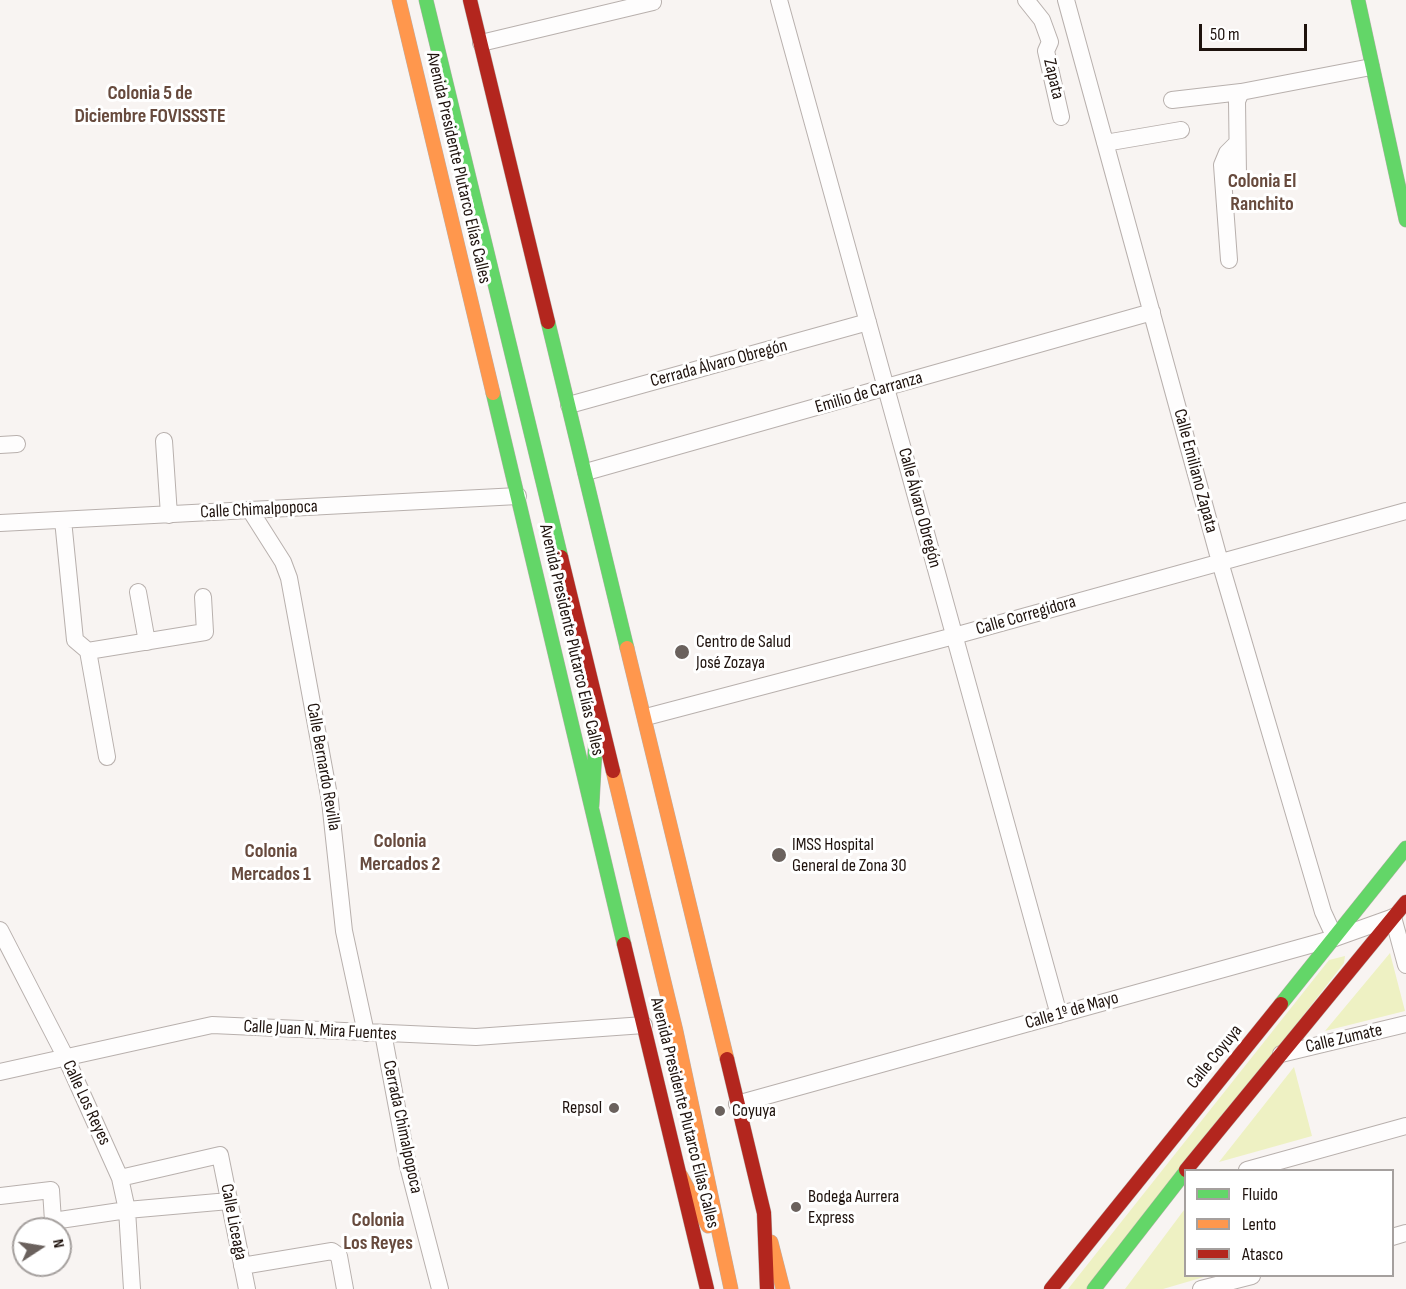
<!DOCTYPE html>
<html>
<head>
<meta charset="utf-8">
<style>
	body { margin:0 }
	#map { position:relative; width:1406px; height:1289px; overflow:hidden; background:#f8f4f2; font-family:"Sofia Sans Condensed",sans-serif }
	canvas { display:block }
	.legend { position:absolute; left:1184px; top:1169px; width:210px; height:108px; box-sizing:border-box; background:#fff; border:2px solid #a5a09e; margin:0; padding:8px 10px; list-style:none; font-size:18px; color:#1e120d }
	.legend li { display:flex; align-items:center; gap:12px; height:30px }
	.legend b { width:30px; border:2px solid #a5a09e }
	.north { position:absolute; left:12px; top:1217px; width:60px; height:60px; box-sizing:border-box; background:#fff; border:2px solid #a5a09e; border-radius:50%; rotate:78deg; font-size:16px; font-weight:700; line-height:24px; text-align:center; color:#1e120d }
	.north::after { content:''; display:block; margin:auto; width:21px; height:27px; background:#6a615d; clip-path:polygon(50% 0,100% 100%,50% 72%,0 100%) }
	.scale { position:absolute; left:1199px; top:24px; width:108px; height:27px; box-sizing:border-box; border:3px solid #1e120d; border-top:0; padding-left:8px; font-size:18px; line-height:21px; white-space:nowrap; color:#1e120d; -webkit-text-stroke:4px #fff; paint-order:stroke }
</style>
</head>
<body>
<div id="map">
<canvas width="1406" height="1289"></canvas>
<ul class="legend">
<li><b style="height:8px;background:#63d668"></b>Fluido</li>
<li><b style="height:8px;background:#ff974d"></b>Lento</li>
<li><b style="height:8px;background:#b3261e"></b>Atasco</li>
</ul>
<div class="north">N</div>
<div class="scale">50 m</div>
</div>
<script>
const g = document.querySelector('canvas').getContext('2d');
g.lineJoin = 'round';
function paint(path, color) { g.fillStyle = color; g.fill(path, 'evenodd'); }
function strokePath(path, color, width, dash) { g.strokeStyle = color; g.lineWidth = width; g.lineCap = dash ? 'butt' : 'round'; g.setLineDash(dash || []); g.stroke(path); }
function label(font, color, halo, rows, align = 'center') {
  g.font = font + ' "Sofia Sans Condensed",sans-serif'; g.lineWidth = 6; g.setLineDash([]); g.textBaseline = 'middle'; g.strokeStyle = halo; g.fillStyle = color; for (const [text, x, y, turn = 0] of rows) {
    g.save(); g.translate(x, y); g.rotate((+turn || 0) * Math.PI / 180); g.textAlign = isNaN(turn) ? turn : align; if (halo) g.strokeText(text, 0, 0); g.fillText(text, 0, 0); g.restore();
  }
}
paint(new Path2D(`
	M1390 953 1405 1011 1325 1031Z
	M1345 956 1344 963 1091 1289H1068L1329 960Z
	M1294 1067 1312 1136 1219 1162Z
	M1184 1210 1186 1276 1204 1277 1163 1289H1125Z`), '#eef1c3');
const street = new Path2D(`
	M779 0 1059 1015
	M1026 0 1042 20 1050 42
	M1066 0 1220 562 1323 912 1335 938
	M1050 42 1046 51 1061 117
	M481 43 653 2
	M1172 100 1241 92
	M1105 143 1181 130
	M1238 175 1237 101 1241 92 1371 67
	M1229 260 1222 165 1227 153 1237 143
	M569 405 868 322
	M164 441 169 515
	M0 445 17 444
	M586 472 1152 312
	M250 510 283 562 289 578 330 801 344 931 366 1033
	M63 520 75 640 88 651
	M0 523 518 496
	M138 592 147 642
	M88 651 205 632 203 597
	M88 651 107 757
	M646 717 954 636 1406 511
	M1393 917 1406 965
	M0 930 66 1058 120 1178 127 1210 132 1289
	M383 1033 408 1166 440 1289
	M1281 1054 1406 1024
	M0 1072 212 1025 476 1037 644 1025
	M737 1104 1335 938 1391 918
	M1247 1170 1406 1126
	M120 1178 220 1155 247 1289
	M0 1196 51 1190 53 1221 127 1210 229 1201
	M1392 1237 1406 1233
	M242 1266 332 1251 339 1256 345 1289
	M1201 1289 1252 1276`);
const fast = new Path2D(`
	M426 0 561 557
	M1358 0 1406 220
	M548 322 627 648
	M493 393 624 944
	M592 806 596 733
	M1281 1004 1406 848
	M1094 1289 1186 1171`);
const slow = new Path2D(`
	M399 0 493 393
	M627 648 727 1059
	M613 771 676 1031 731 1289
	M681 1176 708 1226
	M771 1242 783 1289`);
const jam = new Path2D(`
	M470 0 548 322
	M561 557 613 771
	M624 944 707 1289
	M727 1059 764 1213 767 1289
	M1186 1170 1406 902
	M1051 1289 1281 1004`);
strokePath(street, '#b8b0ad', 18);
strokePath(fast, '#b8b0ad', 15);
strokePath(slow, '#b8b0ad', 15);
strokePath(jam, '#b8b0ad', 15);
strokePath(street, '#fefdfd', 16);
strokePath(fast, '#63d668', 14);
strokePath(slow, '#ff974d', 14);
strokePath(jam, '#b3261e', 14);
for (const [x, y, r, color] of [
	[682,652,8,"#6a615d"],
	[779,855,8,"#6a615d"],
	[614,1108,6,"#6a615d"],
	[720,1111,6,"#6a615d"],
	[796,1207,6,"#6a615d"]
]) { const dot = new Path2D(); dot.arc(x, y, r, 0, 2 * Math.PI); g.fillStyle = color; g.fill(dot); strokePath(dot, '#fff', 2); }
label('18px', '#1e120d', '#fff', [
	["Zapata",1053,79,77],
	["Avenida Presidente Plutarco Elías Calles",458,168,77],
	["Cerrada Álvaro Obregón",719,364,-15],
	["Emilio de Carranza",869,393,-16],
	["Calle Emiliano Zapata",1195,471,75],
	["Calle Álvaro Obregón",919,508,75],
	["Calle Chimalpopoca",259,510,-3],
	["Calle Corregidora",1026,616,-16],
	["Avenida Presidente Plutarco Elías Calles",571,640,77],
	["Calle Bernardo Revilla",323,767,80],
	["Calle 1º de Mayo",1072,1011,-16],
	["Calle Juan N. Mira Fuentes",320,1031,3],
	["Calle Zumate",1344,1039,-13],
	["Calle Coyuya",1215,1057,-51],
	["Calle Los Reyes",86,1103,65],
	["Avenida Presidente Plutarco Elías Calles",684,1113,76],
	["Cerrada Chimalpopoca",402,1127,78],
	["Calle Liceaga",233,1222,79]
]);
label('18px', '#1e120d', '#fff', [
	["Centro de Salud",696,642],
	["José Zozaya",696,663],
	["IMSS Hospital",792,845],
	["General de Zona 30",792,866],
	["Repsol",602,1108,"right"],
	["Coyuya",732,1111],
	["Bodega Aurrera",808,1197],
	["Express",808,1218]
], 'left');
label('bold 20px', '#674a3d', '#fff', [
	["Colonia 5 de",150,94],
	["Diciembre FOVISSSTE",150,117],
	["Colonia El",1262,182],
	["Ranchito",1262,205],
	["Colonia",400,842],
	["Mercados 2",400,865],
	["Colonia",271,852],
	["Mercados 1",271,875],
	["Colonia",378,1221],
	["Los Reyes",378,1244]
]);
</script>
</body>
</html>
